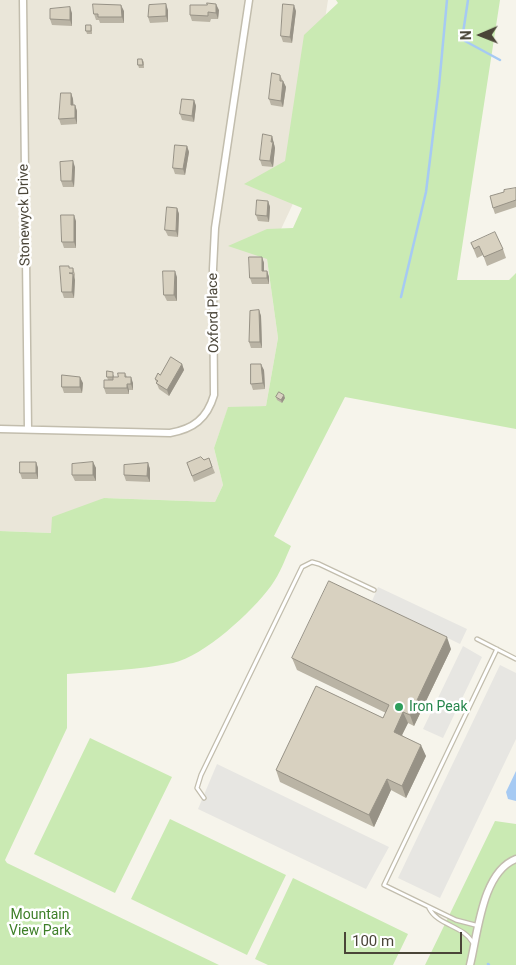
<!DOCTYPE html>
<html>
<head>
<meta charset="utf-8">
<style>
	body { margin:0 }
	#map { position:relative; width:516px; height:965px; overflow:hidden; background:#f6f4eb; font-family:Roboto,sans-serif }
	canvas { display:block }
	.north { position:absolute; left:456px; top:10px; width:50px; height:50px; -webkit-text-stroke:4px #fff; paint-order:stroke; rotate:269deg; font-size:14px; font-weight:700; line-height:20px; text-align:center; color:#4a4538 }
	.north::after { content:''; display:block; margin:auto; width:18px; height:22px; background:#4a4538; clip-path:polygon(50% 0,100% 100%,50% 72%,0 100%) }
	.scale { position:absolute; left:344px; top:932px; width:118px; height:22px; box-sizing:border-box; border:2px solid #4a4538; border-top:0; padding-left:6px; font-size:15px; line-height:18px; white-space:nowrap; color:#4a4538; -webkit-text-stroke:4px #fff; paint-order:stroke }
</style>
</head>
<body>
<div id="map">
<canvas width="516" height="965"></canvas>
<div class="north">N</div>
<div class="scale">100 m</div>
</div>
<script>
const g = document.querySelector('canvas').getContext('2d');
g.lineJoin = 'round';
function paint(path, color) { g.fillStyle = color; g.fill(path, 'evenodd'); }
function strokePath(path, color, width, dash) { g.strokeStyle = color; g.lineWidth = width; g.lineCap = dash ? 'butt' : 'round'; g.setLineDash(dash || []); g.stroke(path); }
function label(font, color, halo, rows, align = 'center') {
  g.font = font + ' Roboto,sans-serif'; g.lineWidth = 5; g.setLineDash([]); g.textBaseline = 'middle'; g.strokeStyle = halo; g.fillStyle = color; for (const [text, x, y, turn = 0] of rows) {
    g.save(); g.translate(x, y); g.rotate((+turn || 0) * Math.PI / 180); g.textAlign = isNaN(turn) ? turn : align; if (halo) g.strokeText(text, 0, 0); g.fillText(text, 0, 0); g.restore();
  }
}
paint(new Path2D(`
	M0 0H328L298 193 267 259 278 338 266 406 228 408 214 448 223 485 215 502 104 498 51 533 0 531Z`), '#eae6d9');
paint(new Path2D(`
	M336 0H500L457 280H509L516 273V429L345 397 274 536 291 546C285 559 280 574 271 586 252 612 204 656 173 663 139 670 102 671 67 674V728L5 860 7 863 219 965H0V531L51 533 52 517 104 498 215 502 223 485 214 448 228 407 266 406 278 338 267 259 228 246 267 229 293 228 302 208 244 184 285 161 304 35 338 3Z
	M90 738 172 777 115 893 34 854Z
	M170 819 286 875 247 955 131 899Z
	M495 821 516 824V965H425Z
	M293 878 408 934 393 965H268L255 959Z`), '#caeab3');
paint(new Path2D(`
	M378 587 467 629 460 644 372 601Z
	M463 646 482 657 443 738 423 729Z
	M500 665 516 673V739L440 898 398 878Z
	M217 764 389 847 366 889 198 809Z`), '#e7e6e2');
paint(new Path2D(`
	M516 771V801L508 799 506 792Z`), '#a6caf3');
strokePath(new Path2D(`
	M468 0 463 33 465 41 500 60
	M401 297 426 192 439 86 447 0
	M488 964 489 965`), '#a6caf3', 2.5);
const service = new Path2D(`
	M477 639 516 659
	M204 798 197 788 201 775 302 567 312 562 319 564 374 590
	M429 908C438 926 463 925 473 943
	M479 926 456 920 384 885 497 649`);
const minor = new Path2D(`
	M23 0 28 429
	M0 429 170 433C193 429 207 419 214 395L213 269 215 228 249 0
	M470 965C478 933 482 872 516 859`);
strokePath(service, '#c2bdad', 5.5);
strokePath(minor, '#c2bdad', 9);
strokePath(service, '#fff', 3);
strokePath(minor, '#fff', 6);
paint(new Path2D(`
	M168 10V22L150 23 148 17Z
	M219 10 218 19H211L210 22 192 21 190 15Z
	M124 11V23H100L99 20H96L94 14Z
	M296 11 292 43 283 42 281 36Z
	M72 13V26L52 25 50 19Z
	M91 25 92 28V34H87L86 31Z
	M142 59 144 62V68H139L138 65Z
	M280 75 286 87 283 107 271 105 269 99Z
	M71 93 73 99V105H75L77 111V124L61 125 59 119Z
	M194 100 196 106 194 122 182 120 180 114Z
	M272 136 275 148 273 167 262 166 260 160Z
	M187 146 189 152 185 175 175 174 173 168Z
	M75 167 74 187H63L61 181Z
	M516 188V207L495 214 493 208Z
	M268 201 270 207 269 222 258 221 256 215Z
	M177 208 179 214 178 237 168 236 165 230Z
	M76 221V248H64L62 242Z
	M471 243 503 249 506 258 487 266 483 255 477 258Z
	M262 257 264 263V271H267L269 277V284H252L250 278Z
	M70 268H73L75 274 74 298H64L62 292Z
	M177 277V301H167L164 295Z
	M259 310 261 316 262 348H251L249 342Z
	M182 364 184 370 169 396 159 389 155 379Z
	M264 370 265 389 253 390 251 384Z
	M125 373 127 377 133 383V390H129V394H106L104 388 108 380 107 377 114 375V377H118Z
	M83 383 82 393H64L62 387Z
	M276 397 285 398 282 403 277 400Z
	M209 458 215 473 194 482 187 463 204 460Z
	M36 462 38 468V479H22L20 473Z
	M93 462 96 468V481H75L72 475Z
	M148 463 150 469V482L126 481 124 475Z
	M451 649 414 726 408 723 402 735 426 756 406 798 391 790 374 827 280 782 276 770 383 718 386 713 297 670 292 658Z`), '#bab4a5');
paint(new Path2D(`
	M166 4 168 10V22L166 16Z
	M216 4 219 10 218 19 216 13Z
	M121 5 124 11V23L122 17Z
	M294 5 296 11 292 43 290 37Z
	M70 7 72 13V26L70 20Z
	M283 81 286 87 283 107 281 101Z
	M71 93 73 99 74 111 71 105Z
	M194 100 196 106 194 122 192 116Z
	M75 105 77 111V124L75 118Z
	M272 136 275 148 273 167 270 161Z
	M187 146 189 152 185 175 183 169Z
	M73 161 75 167 74 187 72 181Z
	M268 201 270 207 269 222 267 216Z
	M177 208 179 214 178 237 176 231Z
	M74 215 76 221V248L74 242Z
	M262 257 264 263V277L262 271Z
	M175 271 177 277V301L174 295Z
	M267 271 269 277V284L267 278Z
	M73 274 75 280 74 298 72 292Z
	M259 310 261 316 262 348 260 342Z
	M182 364 184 370 169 396 167 390Z
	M261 364 264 370 265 389 263 383Z
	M80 377 83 383 82 393 80 387Z
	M131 377 133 383V390L131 384Z
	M127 384 129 390V394L127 388Z
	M284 395 285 398 282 403 281 400Z
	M36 462 38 468V479L36 473Z
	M93 462 96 468V481L93 475Z
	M148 463 150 469V482L147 476Z
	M447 637 451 649 414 726 410 715Z
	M403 712 408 723 398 743 394 732Z
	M421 745 426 756 406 798 402 786Z
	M387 779 391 790 374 827 369 815Z`), '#979286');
const building = new Path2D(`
	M207 3 216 4V13L208 12V16L190 15V5H207Z
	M93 4 121 5 122 17H98V14H94Z
	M166 4V16L148 17 149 5Z
	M283 4 294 5 290 37 281 36Z
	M70 7V20L50 19V9Z
	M86 25H91V31H86Z
	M138 59H142L143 65H138Z
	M272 73 280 75V81H283L281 101 269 99Z
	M61 93H71V105H75V118L59 119Z
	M182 99 194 100 192 116 180 114Z
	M263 134 272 136 271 142H273L270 161 260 160Z
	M175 145 187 146 183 169 173 168Z
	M73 161 72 181H61L60 162Z
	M516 188V200L493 208 490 196 504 192V190Z
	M257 200 268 201 267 216 256 215Z
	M167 207 177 208 176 231 165 230Z
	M61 215H74V242H62Z
	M495 232 503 249 484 257 479 246 474 249 471 243Z
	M249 257H262V271H267V278H250Z
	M60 266H69V268H73V273H69L73 274 72 292H62Z
	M163 271H175L174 295H164Z
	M259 310 260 342H249L250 311Z
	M171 357 182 364 167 390 156 383 158 381 155 379 158 373 160 375Z
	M251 364H261L263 383 251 384Z
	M107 371 113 372V377H107Z
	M118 373H125V377H131V384H127V388H104V380H113V377H118Z
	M62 375 80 377V387H62Z
	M279 392 284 395 281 400 276 397Z
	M201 457 204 460 209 458 212 467 192 476 187 463Z
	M20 462H36V473H20Z
	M93 462V475H72V464Z
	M148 463 147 476 124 475V465Z
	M329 581 447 637 410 715 403 712 394 732 421 745 402 786 387 779 369 815 276 770 316 686 383 718 389 705 292 658Z`);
paint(building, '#d8d1c0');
strokePath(building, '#979286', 1);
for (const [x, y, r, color] of [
	[399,707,5,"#2e9e5b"]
]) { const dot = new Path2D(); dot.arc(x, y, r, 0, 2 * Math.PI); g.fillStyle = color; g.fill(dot); strokePath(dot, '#fff', 2); }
label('14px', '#4a4538', '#fff', [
	["Stonewyck Drive",25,215,-91],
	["Oxford Place",214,313,-91]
]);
label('14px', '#27864d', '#fff', [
	["Iron Peak",409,707]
], 'left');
label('14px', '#3e7f28', '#fff', [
	["Mountain",40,915],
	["View Park",40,931]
]);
</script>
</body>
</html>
